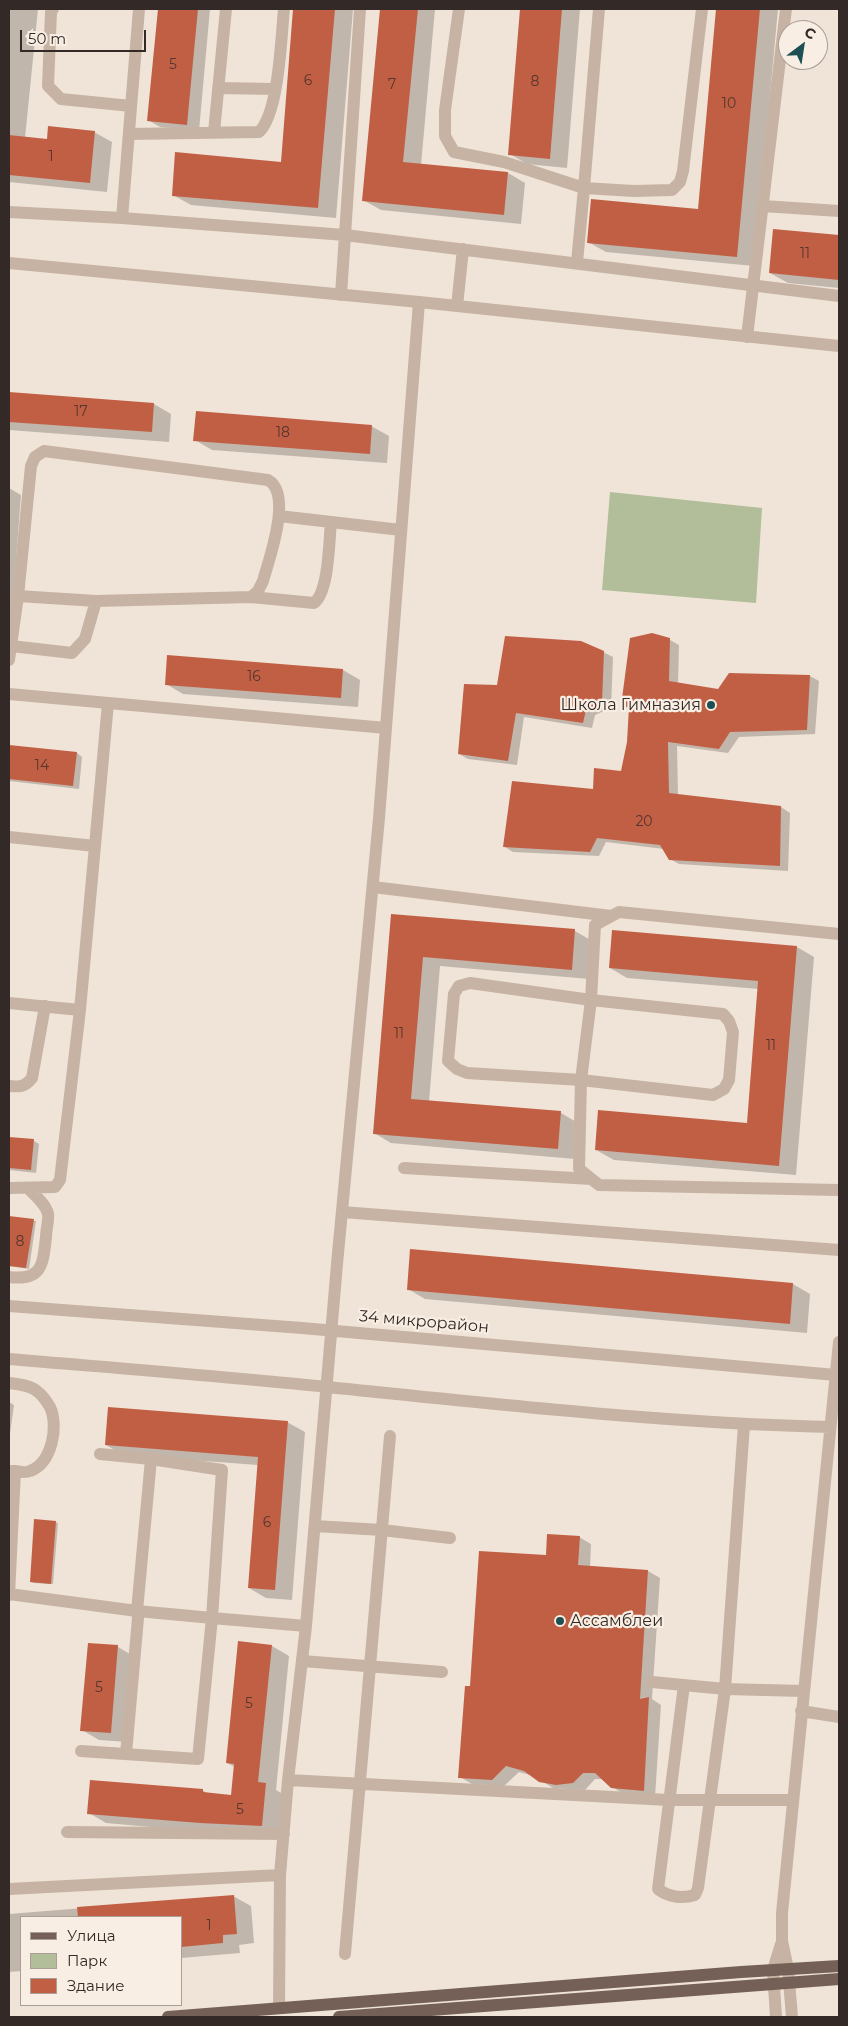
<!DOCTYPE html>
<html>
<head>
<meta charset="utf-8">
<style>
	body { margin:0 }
	#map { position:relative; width:848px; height:2026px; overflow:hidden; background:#f0e4d8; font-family:Montserrat,sans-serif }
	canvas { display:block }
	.frame { position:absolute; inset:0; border:10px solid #332926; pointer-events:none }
	.legend { position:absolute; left:20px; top:1916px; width:162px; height:90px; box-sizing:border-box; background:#f8eee3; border:1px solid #a99f97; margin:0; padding:6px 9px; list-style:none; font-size:15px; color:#332926 }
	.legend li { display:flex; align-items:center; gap:10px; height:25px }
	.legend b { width:25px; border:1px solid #a99f97 }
	.north { position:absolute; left:778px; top:20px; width:50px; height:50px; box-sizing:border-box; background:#f8eee3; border:1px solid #a99f97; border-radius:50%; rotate:31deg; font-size:14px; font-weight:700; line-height:20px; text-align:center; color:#332926 }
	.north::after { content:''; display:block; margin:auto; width:18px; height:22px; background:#1d5052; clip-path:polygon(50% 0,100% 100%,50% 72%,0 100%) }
	.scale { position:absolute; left:20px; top:30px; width:126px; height:22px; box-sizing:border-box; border:2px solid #332926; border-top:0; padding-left:6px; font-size:15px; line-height:18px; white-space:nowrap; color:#332926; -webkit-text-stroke:4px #f8eee3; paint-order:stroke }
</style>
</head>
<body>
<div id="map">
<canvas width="848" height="2026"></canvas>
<div class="frame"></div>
<ul class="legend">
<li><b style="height:6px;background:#746057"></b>Улица</li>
<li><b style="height:14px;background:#b2be99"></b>Парк</li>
<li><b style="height:14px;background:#c15f44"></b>Здание</li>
</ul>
<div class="north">С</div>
<div class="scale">50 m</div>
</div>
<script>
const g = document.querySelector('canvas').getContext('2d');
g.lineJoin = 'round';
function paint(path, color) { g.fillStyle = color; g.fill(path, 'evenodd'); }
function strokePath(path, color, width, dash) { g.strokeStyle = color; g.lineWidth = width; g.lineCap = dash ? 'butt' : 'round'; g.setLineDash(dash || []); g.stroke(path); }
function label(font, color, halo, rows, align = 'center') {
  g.font = font + ' Montserrat,sans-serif'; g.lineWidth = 4.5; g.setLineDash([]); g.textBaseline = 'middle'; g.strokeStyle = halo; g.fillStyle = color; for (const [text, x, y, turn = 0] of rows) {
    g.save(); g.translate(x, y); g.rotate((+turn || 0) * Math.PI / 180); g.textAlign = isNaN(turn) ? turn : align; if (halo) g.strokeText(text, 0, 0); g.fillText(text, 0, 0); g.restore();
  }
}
paint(new Path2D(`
	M610 492 762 508 756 603 602 590Z`), '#b2be99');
paint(new Path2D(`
	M9 9H38L25 138 48 140 94 132 112 142 107 192 9 182Z
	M159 9H210L199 131 160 127 148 120Z
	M295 9H353L336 218 191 205 173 195 282 163Z
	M381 9H435L421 165 508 173 525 183 521 224 381 210 363 200Z
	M521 9H580L567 168 527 164 510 154Z
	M717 9H778L754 266 606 252 588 242 699 210Z
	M774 230 839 236V288L788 283 770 273Z
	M9 393 154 404 171 414 169 442 9 430Z
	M371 426 389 436 387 463 212 450 195 440Z
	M9 488 21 495 9 649Z
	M670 640 679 645 678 684 718 690 810 676 819 681 815 734 739 737 728 753 677 746 678 795 781 807 790 813 788 871 679 864 670 859 664 849 606 842 599 856 513 852 505 847 622 773 628 743 630 710 622 705Z
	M603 652 613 657 611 708 595 715 592 728 524 717 517 765 468 759 459 754 498 686Z
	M343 670 360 680 358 707 183 694 166 684Z
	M9 746 77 753 82 757 79 789 9 781Z
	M392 915 575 931 592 941 589 979 440 966 429 1102 561 1113 578 1123 575 1159 391 1143 374 1133Z
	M797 947 814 957 796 1175 614 1160 596 1150 748 1124 759 989 627 978 610 968Z
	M9 1138 34 1141 39 1144 36 1173 9 1170Z
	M9 1217 36 1221 29 1269 9 1266Z
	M793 1284 810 1294 807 1333 425 1299 408 1289Z
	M9 1402 14 1405 10 1434H9Z
	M287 1422 305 1432 292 1600 266 1598 249 1588 258 1465 123 1455 106 1445Z
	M55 1522 58 1523 53 1584 34 1583 31 1582Z
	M579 1537 591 1544 590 1567 648 1571 660 1578 652 1699 661 1705 655 1797 624 1794 612 1787 603 1779H595L585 1790 553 1788 534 1776 519 1772 504 1786 472 1784 460 1777 471 1687 547 1557Z
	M89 1644 118 1647 135 1657 128 1742 99 1740 82 1730Z
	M272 1646 289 1656 276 1790 283 1794 279 1835 218 1833 106 1823 89 1813 202 1790 209 1794 232 1796 235 1767 227 1763Z
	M233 1896 251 1906 254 1943 239 1945 240 1953 181 1958V1917H21V1971L9 1972V1914Z`), '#0003');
paint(new Path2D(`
	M158 9H198L187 125 147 121Z
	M293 9H335L318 208 172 196 175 152 281 162Z
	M380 9H418L403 162 508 172 504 215 362 201Z
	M520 9H562L550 159 508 155Z
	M716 9H760L737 257 587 243 591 199 698 209Z
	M48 126 95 131 90 183 9 175V135L47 139Z
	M773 229 839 235V280L769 273Z
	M9 392 154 403 152 432 9 422Z
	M196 411 372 425 370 454 193 441Z
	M652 633 670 638 669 681 718 689 729 673 810 675 807 730 730 732 719 749 668 742 669 793 781 806 780 866 669 860 660 845 597 838 590 852 503 847 512 781 593 789 594 768 621 771 627 742 629 707 621 706 630 638Z
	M505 636 581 641 604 651 602 703 586 710 583 723 516 713 508 761 458 754 464 684 497 685Z
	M167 655 343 669 341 698 165 685Z
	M9 745 77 752 73 786 9 779Z
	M391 914 575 929 572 970 423 957 411 1099 561 1111 558 1149 373 1134Z
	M612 930 797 946 779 1166 595 1150 598 1110 747 1123 758 981 609 968Z
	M9 1137 34 1139 31 1170 9 1168Z
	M9 1216 34 1219 26 1268 9 1266Z
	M410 1249 793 1283 790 1324 407 1290Z
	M108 1407 288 1421 275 1590 248 1588 258 1457 105 1445Z
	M34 1519 56 1521 51 1584 30 1582Z
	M547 1534 580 1536 578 1565 648 1570 640 1699 649 1697 644 1791 611 1788 595 1773H583L573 1783 556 1785 539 1782 524 1771 506 1766 492 1780 458 1778 465 1686H470L479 1551 546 1555Z
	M238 1641 272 1645 258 1782 266 1783 262 1826 200 1823 87 1814 90 1780 203 1789V1792L231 1795 234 1764 226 1763Z
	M88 1643 118 1645 111 1733 80 1731Z
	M234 1895 237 1934 223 1935V1943L181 1947V1917H78L77 1907Z`), '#c15f44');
strokePath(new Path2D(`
	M53 9 51 12 48 86 61 99 131 106
	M459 9 445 110V136L454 152 504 162 584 188 577 262
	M599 9 584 188 634 191 672 190 680 182 683 171 702 9
	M218 88 275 89
	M214 132 226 9
	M129 134 259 132C279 113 281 38 284 9
	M763 206 839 211
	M9 212 122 218 345 235 839 296
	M122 218 139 9
	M9 263 419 302 839 346
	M341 295 360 9
	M457 306 463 249
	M747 337 786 9
	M44 451 268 480C293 494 269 559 263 581L258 591 251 597 96 601 18 596 31 466 35 457Z
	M279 516 401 530
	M251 597 314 603C329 592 329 541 331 522
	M11 646 72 653 85 639 96 601
	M9 660 18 596
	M9 694 386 728
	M9 837 95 846
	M373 887 611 916
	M839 934 619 912 595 925 591 1000 581 1080 579 1169 599 1185 839 1190
	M470 983 591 1000 723 1014 729 1021 733 1032 729 1080 724 1089 713 1095 581 1080 467 1073 457 1069 448 1061 454 994 459 986Z
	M9 1003 80 1010
	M9 1086C20 1087 25 1087 32 1078L45 1006
	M404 1168 591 1179
	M9 1188 55 1187 60 1180 80 1010 108 703
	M342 1212 839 1250
	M9 1277C42 1281 43 1265 46 1237 46 1230 49 1220 48 1214 46 1204 35 1196 29 1189
	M9 1306 302 1328 836 1375
	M9 1359C115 1368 221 1376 327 1387 495 1404 662 1423 830 1427
	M9 1383C18 1384 31 1385 38 1392 42 1395 47 1402 50 1407 59 1426 52 1463 30 1471 26 1473 20 1472 15 1471
	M9 1471H15L9 1595
	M315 1526 382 1530 450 1538
	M9 1594 137 1611 212 1618 222 1470 151 1459 100 1454
	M302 1661 442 1672
	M652 1682 725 1689 803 1691
	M684 1685 658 1889C668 1897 682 1899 695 1895L698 1888 725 1689 744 1425
	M801 1711 839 1717
	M81 1751 198 1759 212 1618 306 1626
	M126 1754 138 1618 137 1611 151 1459
	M288 1780 669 1800H793
	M67 1832 284 1834
	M9 1889 280 1875
	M345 1954 390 1436
	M279 2008 280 1875 288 1780 306 1626 337 1264 379 818 419 302
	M776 2017 773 1970 781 1944
	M792 2017 788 1969 782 1941V1913L839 1342`), '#c7b3a4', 12);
strokePath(new Path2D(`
	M168 2017 741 1972 839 1966
	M339 2017 839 1979`), '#746057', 12);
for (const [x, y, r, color] of [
	[711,705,5,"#1d5052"],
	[560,1621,5,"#1d5052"]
]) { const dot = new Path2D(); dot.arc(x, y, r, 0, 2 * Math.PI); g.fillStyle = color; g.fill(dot); strokePath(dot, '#f8eee3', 2); }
label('14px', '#56362e', null, [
	["5",173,65],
	["6",308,81],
	["8",535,82],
	["7",392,85],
	["10",729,104],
	["1",51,157],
	["11",805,254],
	["17",81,412],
	["18",283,433],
	["16",254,677],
	["14",42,766],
	["20",644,822],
	["11",399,1034],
	["11",771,1046],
	["8",20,1242],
	["6",267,1523],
	["5",99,1688],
	["5",249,1704],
	["5",240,1810],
	["1",209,1926]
]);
label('16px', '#332926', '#f8eee3', [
	["Школа Гимназия",701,705],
	["Ассамблеи",570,1621,"left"]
], 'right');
label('16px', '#332926', '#f8eee3', [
	["34 микрорайон",424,1322,5]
]);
</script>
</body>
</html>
